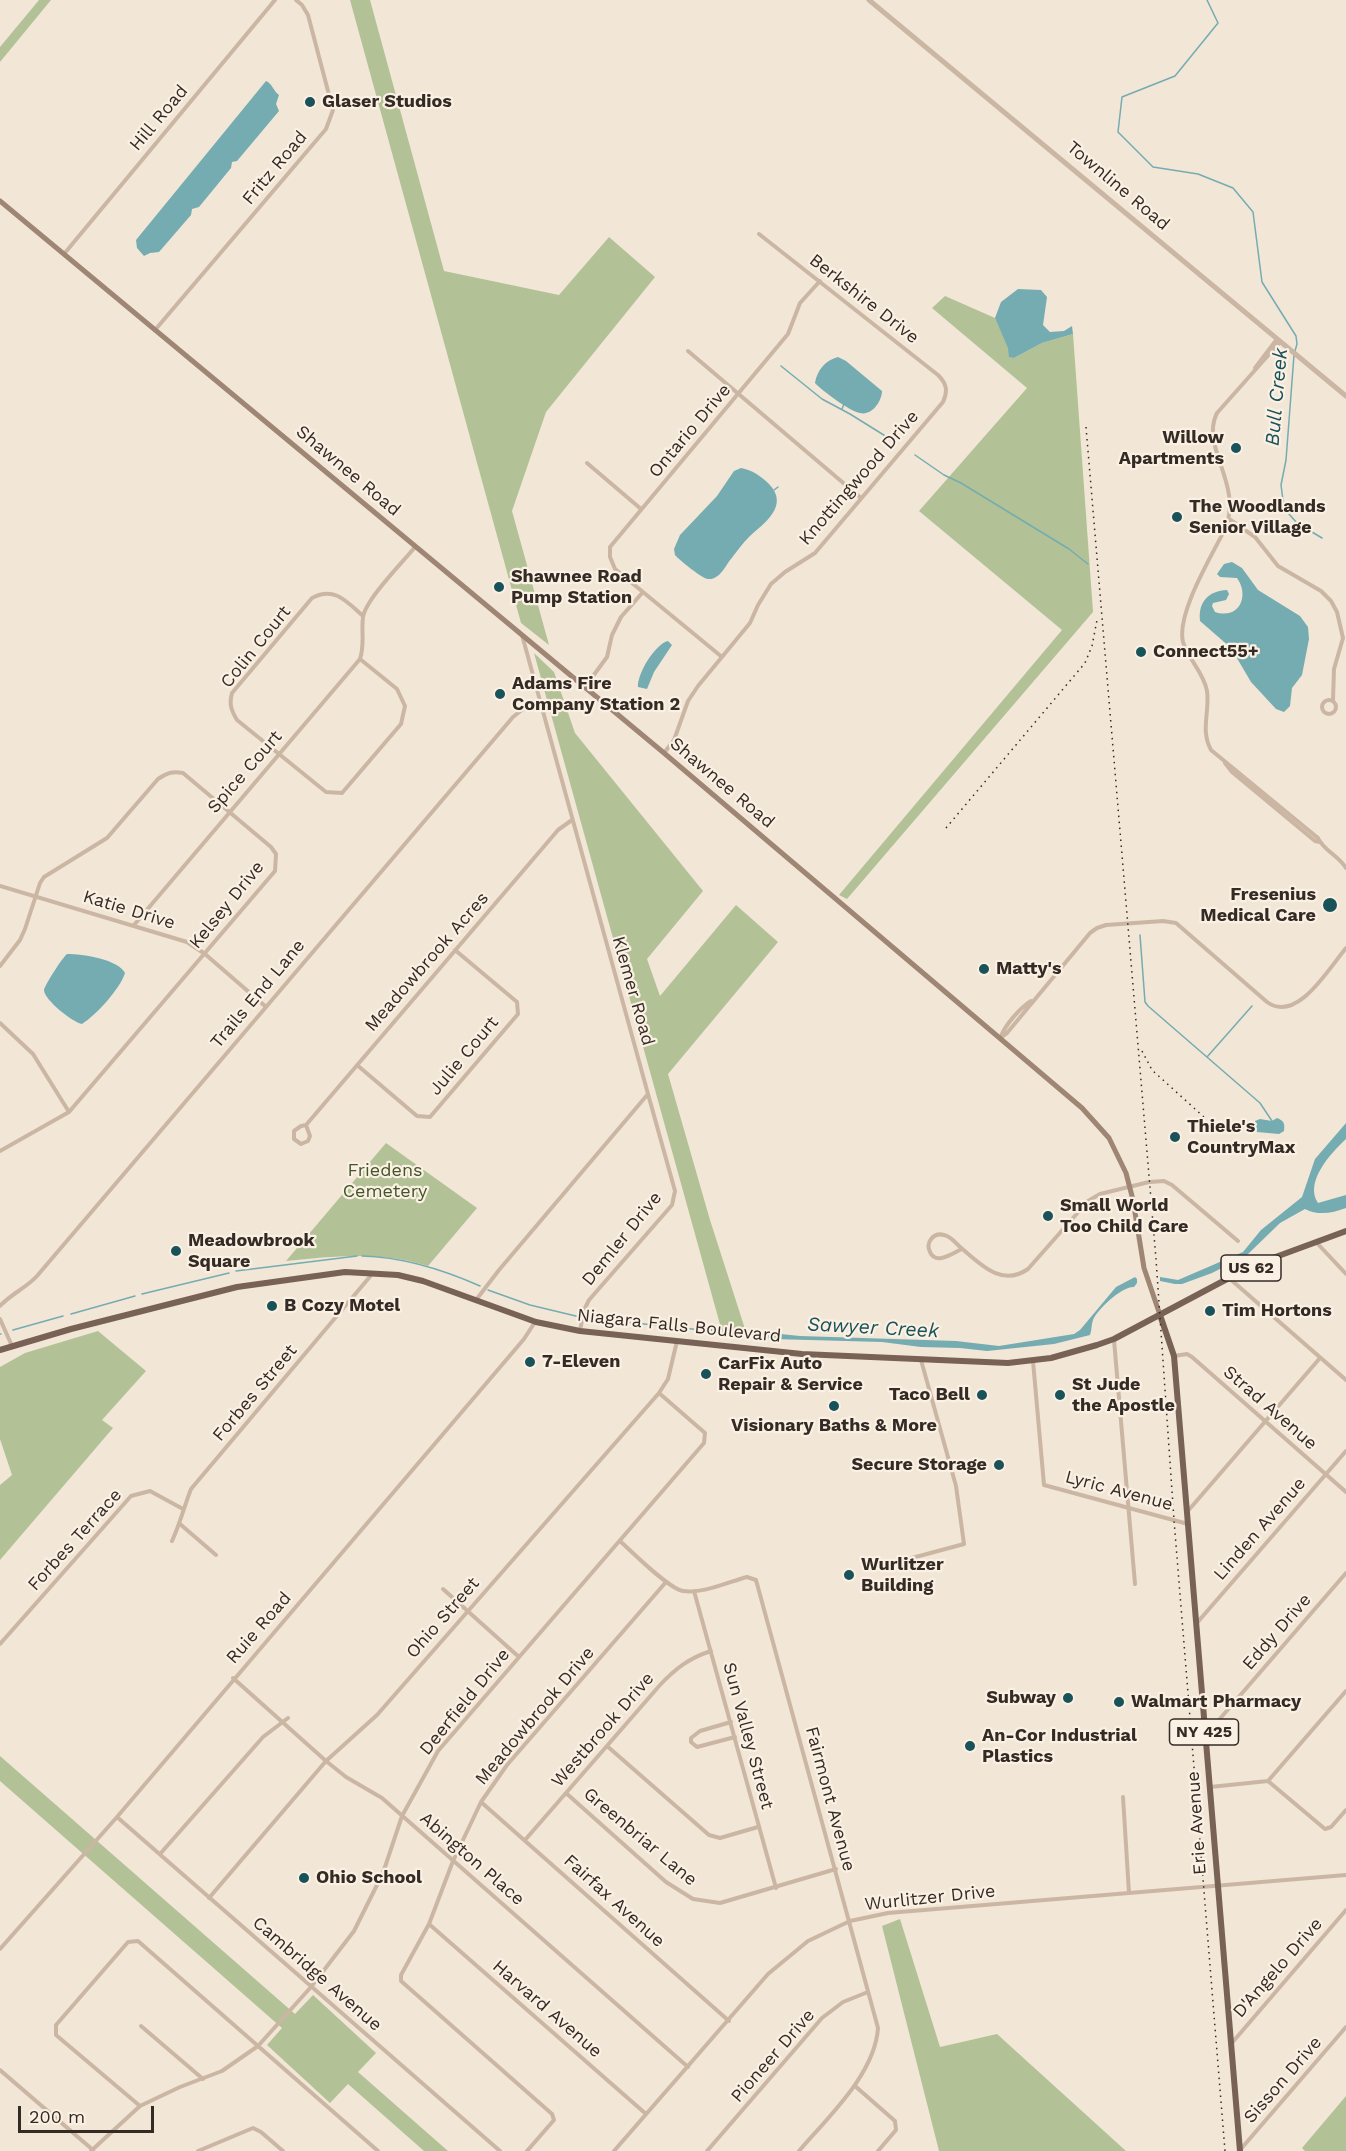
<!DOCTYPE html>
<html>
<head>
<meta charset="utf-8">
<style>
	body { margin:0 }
	#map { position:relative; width:1346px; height:2151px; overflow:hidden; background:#f2e6d7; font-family:"Work Sans",sans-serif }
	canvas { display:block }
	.scale { position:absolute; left:18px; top:2106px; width:136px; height:27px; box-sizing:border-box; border:3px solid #352b25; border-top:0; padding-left:8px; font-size:18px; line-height:21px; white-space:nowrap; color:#352b25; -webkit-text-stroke:4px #faf0e3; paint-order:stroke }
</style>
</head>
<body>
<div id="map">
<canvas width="1346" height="2151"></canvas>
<div class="scale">200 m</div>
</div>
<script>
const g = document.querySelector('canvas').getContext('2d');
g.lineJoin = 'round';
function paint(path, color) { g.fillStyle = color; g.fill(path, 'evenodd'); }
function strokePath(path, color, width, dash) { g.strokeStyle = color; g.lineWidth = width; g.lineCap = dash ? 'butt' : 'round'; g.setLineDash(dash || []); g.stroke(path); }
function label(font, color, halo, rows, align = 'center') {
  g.font = font + ' "Work Sans",sans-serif'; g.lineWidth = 4.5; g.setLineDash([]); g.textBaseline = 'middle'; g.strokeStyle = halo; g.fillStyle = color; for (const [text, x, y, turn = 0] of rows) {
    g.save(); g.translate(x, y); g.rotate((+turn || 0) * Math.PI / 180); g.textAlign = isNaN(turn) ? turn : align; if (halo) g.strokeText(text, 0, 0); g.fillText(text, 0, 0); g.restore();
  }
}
paint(new Path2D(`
	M39 0H51L0 62V47Z
	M350 0H370L444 271 559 295 609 237 655 277 546 412 512 511 549 645 521 623Z
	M945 296 995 318 1009 348V356L1014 358 1042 343 1073 334 1093 612 847 899 839 895 1062 630 919 511 1027 388 932 308Z
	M534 653 554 672 575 733 703 891 647 959 660 996 736 905 778 942 668 1074 710 1220 746 1332 721 1328Z
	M386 1143 477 1208 428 1266C380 1251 335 1256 286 1261Z
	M98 1331 146 1371 102 1420 113 1428 0 1560V1485L12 1475 0 1439V1367L25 1353Z
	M0 1756 295 2014 313 1995 376 2053 358 2072 448 2151H424L348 2084 330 2103 267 2045 282 2028 0 1781Z
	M900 1919 940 2047 997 2034 1126 2151H939L882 1926Z
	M1346 2096V2151H1305L1302 2148Z`), '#b2c296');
paint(new Path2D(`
	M266 81C273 84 273 91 279 95L276 104 279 111 237 161 232 162 231 168 199 207 192 209 191 215 159 252 150 253 144 256 137 248 136 240Z
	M1018 289 1041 290 1047 297 1043 325 1050 332 1064 331 1072 326 1073 334 1042 343 1014 358 1009 357 1008 348 995 318 1001 302Z
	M838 357 846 361 882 391C882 401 872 416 860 413 851 412 821 390 815 383 817 370 826 360 838 357Z
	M741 468C752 470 761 476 769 484 790 506 764 523 749 537 743 543 737 551 731 559 725 566 720 580 708 579 703 579 679 560 675 555L674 549 680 535 717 496 734 471Z
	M1232 562 1242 568 1258 590 1300 616 1308 627 1309 639 1302 675 1292 688 1290 706 1284 712 1276 709 1251 682 1231 648 1200 621C1198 601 1209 591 1227 590L1229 594 1226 600 1213 603 1212 606 1215 612C1239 620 1250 596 1237 578L1220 577 1217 574 1224 564Z
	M668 641 672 645 654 672 647 689 638 687C637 674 655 644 668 641Z
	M67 954C82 954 118 959 125 973 120 989 96 1015 82 1024 74 1023 44 1000 44 990 45 985 62 958 67 954Z
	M1277 1118C1284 1121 1285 1123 1284 1131L1279 1134 1257 1132 1254 1128 1255 1121 1260 1119 1272 1121Z
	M1346 1123V1139C1331 1153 1304 1182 1318 1203L1346 1195V1208C1332 1213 1319 1216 1305 1209L1280 1223 1247 1255 1212 1273 1182 1284H1175L1160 1281V1277L1178 1280 1243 1252 1261 1230 1302 1197 1315 1159Z
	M1135 1277 1137 1279V1283L1134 1287C1122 1286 1097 1310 1093 1320 1091 1325 1092 1330 1090 1335L1054 1344 987 1351 960 1348 921 1347 882 1342 773 1339 701 1330 702 1326 800 1336 956 1341 999 1346 1074 1334 1080 1330 1116 1287Z`), '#74acb1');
strokePath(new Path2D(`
	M1207 0 1218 23 1175 76 1122 97 1118 132 1153 167 1198 174 1233 188 1253 212 1262 282 1296 336 1297 344 1295 351
	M1294 355 1286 460 1281 485 1283 500 1288 513 1297 523 1322 538
	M781 366 822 399 850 414 895 442
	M842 409 844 404
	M915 455 944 475 961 483 1069 549 1088 564
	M774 490 778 487
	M1140 935 1145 1002 1148 1006 1260 1103 1272 1121
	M1207 1057 1252 1006
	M362 1256C402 1257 444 1270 480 1286
	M236 1271 357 1256
	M488 1290 530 1305 580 1317
	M142 1294 229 1273
	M71 1314 135 1296
	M586 1318 702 1330
	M13 1330 63 1316
	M0 1334H1`), '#74acb1', 1.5);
strokePath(new Path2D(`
	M64 254 275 0
	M155 330 326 129 333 110 308 15 302 5 296 0
	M1280 342 1217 413C1200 447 1242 482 1226 527 1213 554 1176 613 1183 642 1188 659 1204 673 1207 691 1210 712 1200 730 1211 750L1318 838C1323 850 1339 856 1346 868
	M688 351 861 498
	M1255 368 1277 339
	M587 463 641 509
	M1229 519 1255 537 1278 566 1321 591 1331 601 1337 612 1343 638 1334 669 1333 700
	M722 657 615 569 610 557V547L788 334 800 303 820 281
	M360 659 397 689 405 706 401 724 342 793 326 792 237 720C231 710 229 704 232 693L312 598C335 586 347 602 363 616
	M585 687 607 657 612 635 621 617 643 592
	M1322 707a7 7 0 1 1 14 0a7 7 0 1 1-14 0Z
	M664 753 674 740 688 701 698 686 750 623 758 605 771 584 785 572 815 553 943 402C948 391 947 384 938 375L759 234
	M1225 763 1232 772 1315 841 1320 842
	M0 886 187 942 205 954 265 1006
	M134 925 360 659C365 644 361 632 363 617 366 599 403 562 415 547
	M0 966 20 940 25 929 40 883 44 877 107 838 158 779C167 773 172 771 183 773L271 847 276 854 275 871 69 1112 0 1151
	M0 1023 33 1054 69 1112
	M1001 1036C1006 1024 1020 1008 1031 1001
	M1000 1038 1007 1033 1090 933 1097 928 1106 925 1163 921 1176 923 1267 1002C1297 1024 1329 968 1346 948
	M357 1065 417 1116 430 1117 518 1014 517 1002 455 950
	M306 1125 310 1136 308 1141 301 1144 294 1139V1131L301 1126 306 1125 558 830 572 820
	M1316 1242 1346 1274
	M962 1249C953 1253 936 1266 930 1252 925 1242 934 1232 944 1235 950 1236 955 1242 959 1246 979 1263 1001 1288 1028 1269L1088 1201 1100 1194 1149 1182 1164 1181 1172 1185 1238 1241
	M1229 1278 1346 1380
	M476 1300 499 1270 648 1094 522 635
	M0 1306C11 1294 26 1288 37 1276L513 717 523 709 539 702
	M0 1319 12 1346
	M580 1331 584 1310 589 1300 672 1205 675 1191 648 1094
	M1114 1340 1135 1584
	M1174 1356 1187 1354 1192 1357 1346 1492
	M1033 1361 1044 1485 1188 1524
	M1187 1512 1320 1358
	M180 1524 216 1555
	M172 1541C180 1524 184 1507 191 1489L373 1273
	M620 1541C632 1552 669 1589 683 1591 703 1594 728 1582 747 1577L756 1580 878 2028C875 2074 828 2117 799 2151
	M886 1565 964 1544 956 1486 921 1360
	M443 1589 519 1657
	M694 1591 776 1888
	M1196 1624 1346 1451
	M0 1644 131 1496 150 1491 183 1509
	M233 1678 326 1761 346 1777 382 1798 688 2067
	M731 1722 700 1731 691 1738V1742L697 1747 735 1737
	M1205 1736 1346 1573
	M607 1746 709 1835 720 1838 758 1827
	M1268 1781 1325 1829 1331 1827 1346 1810
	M1210 1787 1268 1781 1346 1691
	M566 1793 666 1882 693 1899 720 1903 836 1869
	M1123 1797 1129 1893
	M481 1802 729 2021
	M117 1817 500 2151
	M525 1840 660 1685C675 1669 689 1658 711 1651
	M160 1854 263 1737 288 1718
	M209 1898 326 1761 377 1715 659 1393 668 1379 677 1341
	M429 1924 646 2114
	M0 1949 117 1817 524 1339 535 1322
	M141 2026 203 2079
	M1231 2044 1346 1910
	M0 2070 93 2150
	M855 2086 895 2121 896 2130 878 2151
	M140 2106 56 2035V2025L128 1942 138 1941 378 2151
	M1240 2150 1346 2027
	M91 2151 140 2106 180 2087 222 2071 258 2046 311 1987 354 1931 383 1873 402 1816 438 1751 704 1443 705 1433 659 1393
	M198 2151 253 2128 261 2132 283 2151
	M527 2151 554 2120 552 2114 401 1981V1975L429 1924 453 1861 481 1802 507 1765 666 1582
	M614 2151 768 1974 808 1941 850 1921 888 1913 1346 1875
	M707 2151 822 2018 843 2002 868 1992`), '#cbb6a3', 4);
strokePath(new Path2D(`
	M869 0 1346 396`), '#cbb6a3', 5);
strokePath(new Path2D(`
	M0 201 664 753 1082 1108 1109 1138 1126 1173 1133 1200 1144 1268 1160 1315`), '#9e8574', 5);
strokePath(new Path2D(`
	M1160 1315 1174 1356 1240 2151
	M0 1350 71 1329 237 1287 345 1272 398 1275 423 1281 536 1322 580 1331 802 1354 1008 1363 1051 1358 1097 1345 1114 1339 1229 1278 1262 1262 1346 1231`), '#786255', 6);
strokePath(new Path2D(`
	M1086 427 1156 1259 1174 1520 1225 2151
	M946 828 1085 663 1092 646 1097 620
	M1142 1051 1152 1070 1205 1118`), '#352b25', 1.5, [1.5, 4.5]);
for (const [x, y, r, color] of [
	[310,102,6,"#195259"],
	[1236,448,6,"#195259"],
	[1177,517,6,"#195259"],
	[499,587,6,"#195259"],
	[1141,652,6,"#195259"],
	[500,694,6,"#195259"],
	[1330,905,8,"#195259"],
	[984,969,6,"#195259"],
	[1175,1137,6,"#195259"],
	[1048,1216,6,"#195259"],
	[176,1251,6,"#195259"],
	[272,1306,6,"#195259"],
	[1210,1311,6,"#195259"],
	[530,1362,6,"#195259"],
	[706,1374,6,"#195259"],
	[982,1395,6,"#195259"],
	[1060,1395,6,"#195259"],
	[834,1406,6,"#195259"],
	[999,1465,6,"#195259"],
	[849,1575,6,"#195259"],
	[1068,1698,6,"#195259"],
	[1119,1702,6,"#195259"],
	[970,1746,6,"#195259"],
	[304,1878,6,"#195259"]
]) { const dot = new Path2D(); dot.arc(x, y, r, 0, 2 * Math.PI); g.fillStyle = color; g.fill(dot); strokePath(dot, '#faf0e3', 2); }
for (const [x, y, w] of [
	[1251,1268,60],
	[1204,1732,69]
]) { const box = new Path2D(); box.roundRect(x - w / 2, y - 13, w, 26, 4.5); g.fillStyle = '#faf0e3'; g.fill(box); strokePath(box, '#352b25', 1.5); }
label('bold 16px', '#352b25', null, [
	["US 62",1251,1268],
	["NY 425",1204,1732]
]);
label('bold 18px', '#352b25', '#faf0e3', [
	["Glaser Studios",322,102],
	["Willow",1224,438,"right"],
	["Apartments",1224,459,"right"],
	["The Woodlands",1189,507],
	["Senior Village",1189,528],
	["Shawnee Road",511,577],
	["Pump Station",511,598],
	["Connect55+",1153,652],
	["Adams Fire",512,684],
	["Company Station 2",512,705],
	["Fresenius",1316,895,"right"],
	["Medical Care",1316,916,"right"],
	["Matty's",996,969],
	["Thiele's",1187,1127],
	["CountryMax",1187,1148],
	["Small World",1060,1206],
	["Too Child Care",1060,1227],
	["Meadowbrook",188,1241],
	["Square",188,1262],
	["B Cozy Motel",284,1306],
	["Tim Hortons",1222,1311],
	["7-Eleven",542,1362],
	["CarFix Auto",718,1364],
	["Repair & Service",718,1385],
	["St Jude",1072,1385],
	["the Apostle",1072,1406],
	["Taco Bell",970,1395,"right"],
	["Visionary Baths & More",834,1426,"center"],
	["Secure Storage",987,1465,"right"],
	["Wurlitzer",861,1565],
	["Building",861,1586],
	["Subway",1056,1698,"right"],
	["Walmart Pharmacy",1131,1702],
	["An-Cor Industrial",982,1736],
	["Plastics",982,1757],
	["Ohio School",316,1878]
], 'left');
label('18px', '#352b25', '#faf0e3', [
	["Hill Road",159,118,-50],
	["Fritz Road",275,168,-50],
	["Townline Road",1118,186,40],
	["Berkshire Drive",864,299,38],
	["Ontario Drive",690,431,-50],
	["Shawnee Road",348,471,40],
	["Knottingwood Drive",859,478,-49],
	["Colin Court",256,647,-51],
	["Spice Court",245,772,-49],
	["Shawnee Road",722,783,40],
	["Kelsey Drive",227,905,-51],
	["Katie Drive",129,910,17],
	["Meadowbrook Acres",427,962,-49],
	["Klemer Road",633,991,74],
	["Trails End Lane",258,994,-50],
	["Julie Court",464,1056,-50],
	["Demler Drive",622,1239,-51],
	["Niagara Falls Boulevard",679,1326,6],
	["Forbes Street",255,1393,-50],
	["Strad Avenue",1270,1408,41],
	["Lyric Avenue",1119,1491,15],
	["Linden Avenue",1260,1529,-49],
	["Forbes Terrace",75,1540,-48],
	["Ohio Street",443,1618,-49],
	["Ruie Road",259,1628,-49],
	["Eddy Drive",1277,1632,-49],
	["Deerfield Drive",465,1702,-51],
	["Meadowbrook Drive",535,1716,-50],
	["Westbrook Drive",603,1730,-49],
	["Sun Valley Street",748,1736,75],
	["Fairmont Avenue",830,1799,75],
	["Erie Avenue",1197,1823,-94],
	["Greenbriar Lane",640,1837,40],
	["Abington Place",472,1859,41],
	["Wurlitzer Drive",930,1898,-6],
	["Fairfax Avenue",614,1901,42],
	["D'Angelo Drive",1278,1968,-49],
	["Cambridge Avenue",317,1974,41],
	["Harvard Avenue",547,2009,41],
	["Pioneer Drive",773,2056,-49],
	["Sisson Drive",1283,2080,-49]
]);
label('18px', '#435528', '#faf0e3', [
	["Friedens",385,1171],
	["Cemetery",385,1192]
]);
label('italic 20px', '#195259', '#faf0e3', [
	["Bull Creek",1277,397,-85],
	["Sawyer Creek",873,1328,3]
]);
</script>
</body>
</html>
